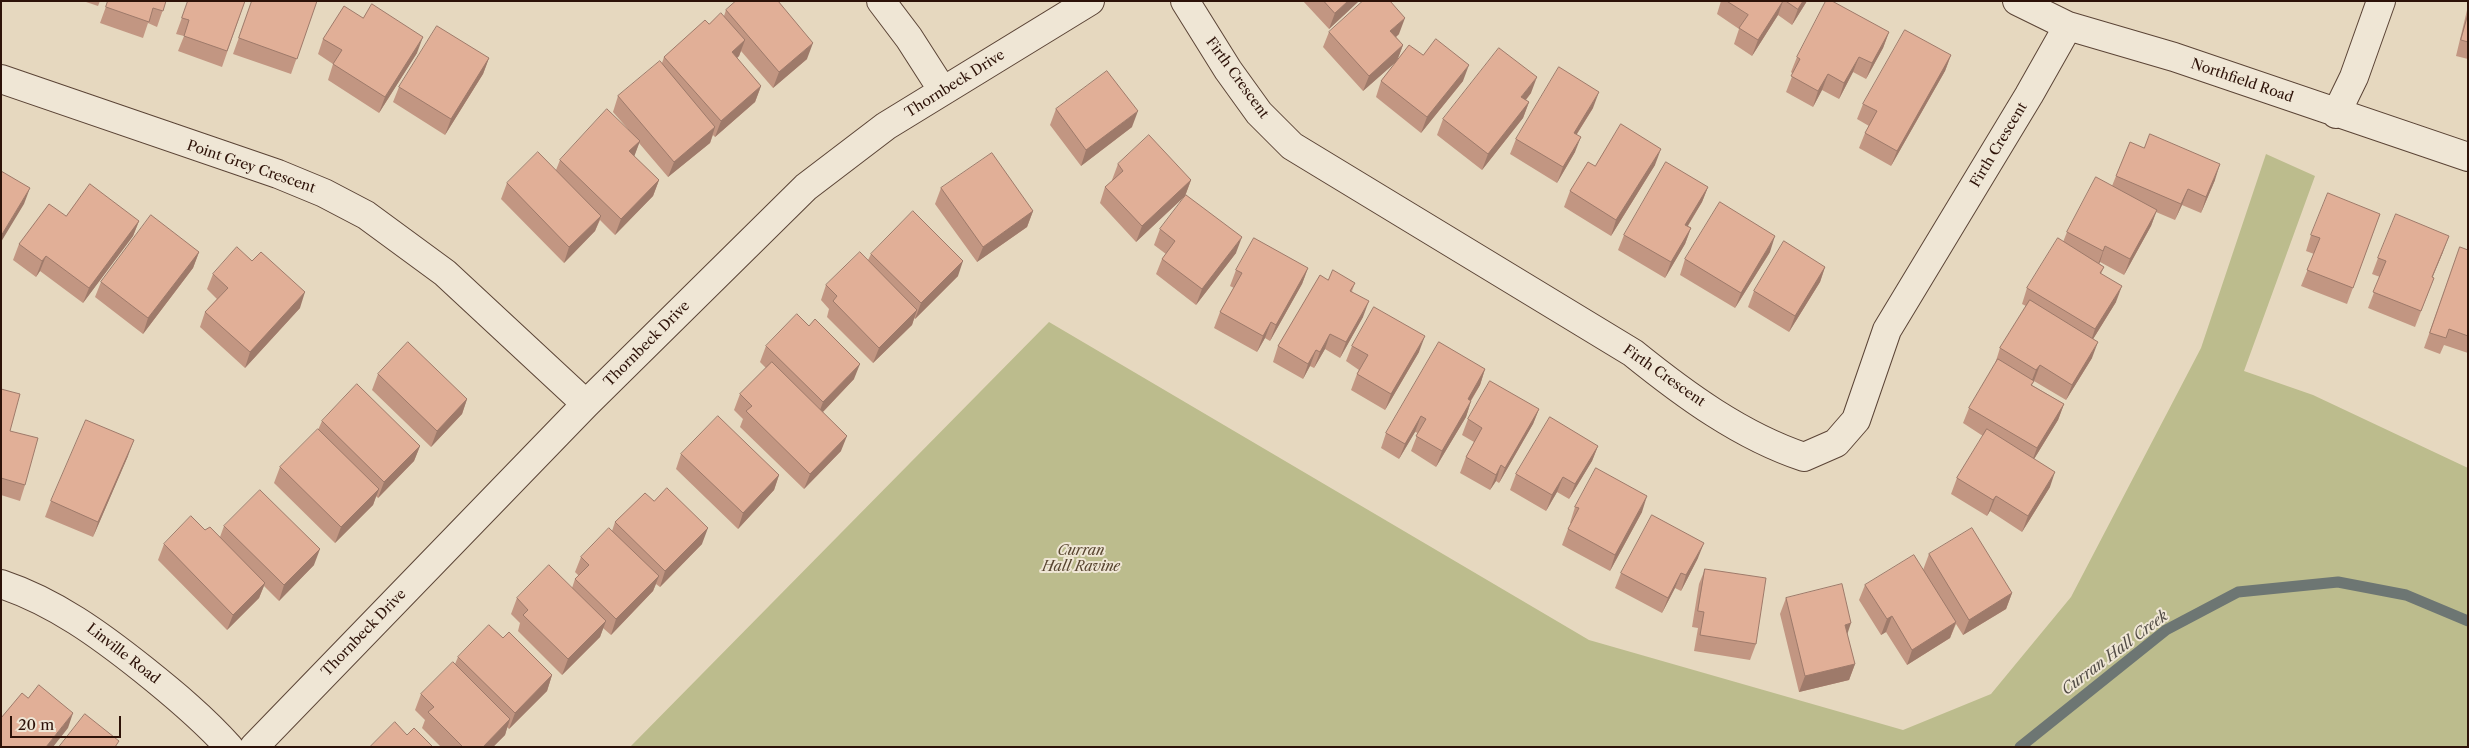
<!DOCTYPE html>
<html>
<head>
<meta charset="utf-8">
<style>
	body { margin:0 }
	#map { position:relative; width:2469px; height:748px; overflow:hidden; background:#e6d8bf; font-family:"Libre Caslon Text",serif }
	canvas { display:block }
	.frame { position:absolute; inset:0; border:2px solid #2d1208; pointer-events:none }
	.scale { position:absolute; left:10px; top:716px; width:111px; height:22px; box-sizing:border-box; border:2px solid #2d1208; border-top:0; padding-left:6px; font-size:15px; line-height:18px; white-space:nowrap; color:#2d1208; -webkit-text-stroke:4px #efe6d5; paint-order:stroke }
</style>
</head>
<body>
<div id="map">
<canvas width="2469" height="748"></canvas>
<div class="frame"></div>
<div class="scale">20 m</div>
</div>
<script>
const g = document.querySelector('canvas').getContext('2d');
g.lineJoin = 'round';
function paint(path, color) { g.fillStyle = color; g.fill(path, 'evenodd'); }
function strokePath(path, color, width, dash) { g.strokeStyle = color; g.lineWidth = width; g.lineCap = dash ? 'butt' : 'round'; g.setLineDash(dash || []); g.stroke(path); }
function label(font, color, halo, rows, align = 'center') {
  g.font = font + ' "Libre Caslon Text",serif'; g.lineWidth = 4; g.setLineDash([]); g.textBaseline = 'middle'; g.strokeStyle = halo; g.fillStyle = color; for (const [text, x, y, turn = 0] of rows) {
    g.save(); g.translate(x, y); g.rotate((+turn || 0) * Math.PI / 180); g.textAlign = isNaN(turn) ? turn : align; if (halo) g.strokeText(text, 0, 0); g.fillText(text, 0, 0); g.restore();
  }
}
paint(new Path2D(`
	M2266 154 2315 176 2244 371 2313 395 2468 468V747H630L1049 322 1589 640 1903 730 1991 694 2071 597 2201 348Z`), '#bcbc8d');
strokePath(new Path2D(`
	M2020 747 2166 630 2238 592 2338 582 2406 595 2468 621`), '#6d7673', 11);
const street = new Path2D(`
	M881 1 909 38 943 91
	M1185 1 1228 70 1259 113 1292 146 1633 353C1685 395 1741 436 1804 457L1836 443 1856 420 1887 330 2029 95 2068 26
	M2017 1 2068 26 2174 57 2468 157
	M1 79 278 174 324 193 366 215 445 273 586 404
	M2336 114 2354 77 2381 1
	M1 584C55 602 100 635 144 670 174 694 203 718 229 747
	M254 747 586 404 806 187 886 126 1090 1`);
strokePath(street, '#5b4436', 30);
strokePath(street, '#efe6d5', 28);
paint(new Path2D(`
	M83 1H100L98 6Z
	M108 1H166L157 27 148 23 143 38 100 23Z
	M188 1H245L222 67 178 51 184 36 176 34Z
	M252 1H317L291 74 233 54Z
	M1303 1H1359L1329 29Z
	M1721 1H1807L1792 25 1778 15 1752 56 1734 44 1739 29 1717 14Z
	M2468 6V59L2456 56Z
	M726 10 807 59 773 88 741 51 739 56 737 58 761 86 755 102 715 137 713 135 710 143 668 177 639 143 634 156 659 180 653 196 615 235 600 220 595 231 564 263 501 199 507 183 556 170 560 160 628 129 613 112 618 96 662 63 664 57 709 24 724 16Z
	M363 18 417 53 379 113 328 80 333 64 318 54 323 39Z
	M1329 32 1399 34 1396 37 1403 45 1397 60 1423 55 1463 81 1421 133 1376 97 1381 81 1397 61 1363 91 1323 47Z
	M1889 32 1883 48 1866 79 1853 72 1839 99 1822 90 1813 107 1786 92 1793 74 1791 72 1797 57Z
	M1951 55 1945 71 1891 166 1859 148 1865 133 1869 126 1857 119 1863 104Z
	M489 58 483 74 445 135 393 102 399 87Z
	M1531 93 1526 100 1529 102 1523 118 1482 170 1437 135 1443 119Z
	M1593 108 1577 134 1575 152 1557 183 1510 154 1516 139Z
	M1056 109 1132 127 1081 166 1050 125Z
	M1118 164 1191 180 1185 196 1136 242 1100 203 1105 187 1112 181V180Z
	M1655 165 1611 236 1564 207 1570 191 1595 166Z
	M2116 176 2215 180 2201 213 2182 205 2175 220 2156 212 2151 226 2124 275 2100 262 2099 263 2104 267 2101 274 2116 302 2093 339 2092 358 2066 400 2034 381 2032 385 2064 404 2058 420 2034 459 2050 487 2022 532 1990 511 1987 516 1951 494 1957 478 1983 436 1963 423 1969 408 1995 364 2000 348 2026 306 2022 304 2027 288 2063 242 2067 232 2112 186Z
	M1708 187 1702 202 1688 226 1691 228 1685 244 1665 278 1618 250 1624 235Z
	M941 188 1033 211 1027 227 977 262 935 204Z
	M2380 214 2347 304 2301 286 2314 254 2306 251 2311 235Z
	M66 216 139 221 133 236 83 303 40 271 36 277 13 260 19 244Z
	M1160 229 1236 253 1196 305 1156 274 1162 259 1166 254 1154 245Z
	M2460 247 2468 250V353L2444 345 2440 354 2424 348Z
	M199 252 193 268 143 334 95 297 101 282Z
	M1770 252 1735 308 1680 275 1685 259Z
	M2443 252 2432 277 2434 278 2415 327 2368 308 2380 277 2372 274 2378 258Z
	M871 254 958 276 915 319 914 318 912 325 873 363 827 317 829 309 821 300 826 285 868 260Z
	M1825 267 1820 282 1789 332 1748 307 1754 291Z
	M1308 268 1302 284 1270 341 1265 338 1257 352 1214 328 1220 312 1234 288 1230 286 1236 270Z
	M213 274 300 308 245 368 200 327 205 312 217 299 207 289Z
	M1328 280 1355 283 1352 291 1363 317 1340 358 1325 349 1314 368 1310 366 1303 379 1273 362 1278 346Z
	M766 346 854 379 823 412 841 451 804 489 740 427 743 419 734 410 740 394 766 368 760 362Z
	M1352 346 1419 352 1385 410 1351 390 1357 374 1359 370 1346 361Z
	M1485 369 1480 385 1471 401 1466 417 1436 467 1411 451 1418 433 1415 432 1399 459 1381 448 1386 433Z
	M378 374 467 399 462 414 431 447 372 390Z
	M1 389 10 431 25 485 20 501 1 495Z
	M1539 409 1533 424 1499 483 1496 481 1490 490 1460 473 1466 457 1474 442 1462 435 1468 419Z
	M322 421 420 446 414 461 378 498 376 496 373 505 335 543 274 483 280 467 318 430Z
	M1598 446 1592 461 1569 499 1557 492 1546 511 1510 490 1516 474Z
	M681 454 779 475 774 490 738 529 676 469Z
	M128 456 93 537 45 517 51 501Z
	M654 501 702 544 660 587 656 584 653 591 611 635 603 628 600 637 562 675 518 631 520 623 511 614 517 598 572 588 575 579 579 576 575 572 581 557 612 531 615 522Z
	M1575 507 1642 512 1610 571 1562 545 1568 529 1571 523H1570Z
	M224 526 314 565 279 601 264 586 259 598 227 630 158 560 164 544 205 530 220 537Z
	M1929 554 2012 593 2006 609 1963 635 1956 624 1950 638 1907 665 1886 632 1881 635 1859 600 1865 585 1923 570Z
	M1698 558 1681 591 1675 588 1662 613 1615 588 1621 573Z
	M1705 569 1756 644 1750 660 1694 651 1698 628 1692 627 1699 584Z
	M1786 598 1847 634 1855 664 1849 680 1799 692 1780 614Z
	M458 657 552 675 547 691 509 729 507 727 505 735 493 747H441L422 728 425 720 415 710 421 694 455 664Z`), '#c29682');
paint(new Path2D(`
	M1348 1H1359L1329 29 1335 13Z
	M1783 1 1778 15 1752 56 1758 40Z
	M1803 1H1807L1792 25 1798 9Z
	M1405 18 1399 34 1385 47 1390 31Z
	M1889 32 1883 48 1866 79 1872 63Z
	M423 37 417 53 379 113 385 97Z
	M745 40 739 56 726 68 732 52Z
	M813 43 807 59 773 88 779 72Z
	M1403 45 1397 61 1363 91 1369 76Z
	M1951 55 1945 71 1891 166 1897 151Z
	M1859 57 1853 72 1839 99 1844 83Z
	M489 58 483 74 445 135 451 119Z
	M1469 65 1463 81 1421 133 1427 117Z
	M1828 74 1822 90 1813 107 1818 91Z
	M1537 77 1531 93 1516 112 1521 97Z
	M761 86 755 102 715 137 721 121Z
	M1599 92 1593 108 1568 148 1574 133Z
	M1529 102 1523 118 1482 170 1488 154Z
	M1138 111 1132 127 1081 166 1086 150Z
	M715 127 710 143 668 177 674 162Z
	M1581 137 1575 152 1557 183 1563 167Z
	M640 141 634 157 629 151Z
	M1661 149 1655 165 1611 236 1616 220Z
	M2220 164 2215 180 2201 213 2206 197Z
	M659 180 653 196 615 235 621 219Z
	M1191 180 1185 196 1136 242 1142 226Z
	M1708 187 1702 202 1679 240 1685 225Z
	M30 188 24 204 1 242V236Z
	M2188 189 2182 205 2175 220 2181 204Z
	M2157 210 2151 226 2124 275 2130 259Z
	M1033 211 1027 227 977 262 983 247Z
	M601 216 595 231 564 263 569 247Z
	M139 221 133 236 83 303 89 288Z
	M1691 228 1685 244 1665 278 1671 262Z
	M1775 236 1770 252 1735 308 1741 293Z
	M2449 236 2443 252 2426 293 2432 277Z
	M1242 237 1236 253 1196 305 1202 289Z
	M2105 246 2100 262 2097 267 2103 251Z
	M199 252 193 268 143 334 148 318Z
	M46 256 40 271 36 277 42 261Z
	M963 261 958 276 915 319 921 303Z
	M1825 267 1820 282 1789 332 1795 316Z
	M1308 268 1302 284 1270 341 1276 325Z
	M2122 286 2116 302 2090 344 2095 329Z
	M305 292 300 308 245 368 250 352Z
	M1369 301 1363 317 1340 358 1346 342Z
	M917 310 912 325 873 363 879 348Z
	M1271 322 1265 338 1257 352 1263 336Z
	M1330 334 1325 349 1314 368 1320 352Z
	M1425 336 1419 352 1385 410 1391 394Z
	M2098 342 2092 358 2066 400 2072 385Z
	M1316 350 1310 366 1303 379 1308 364Z
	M860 364 854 379 817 418 823 402Z
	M2040 365 2034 381 2030 385 2036 370Z
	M1485 369 1480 385 1462 415 1468 399Z
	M467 399 462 414 431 447 437 431Z
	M1471 401 1466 417 1436 467 1442 451Z
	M2064 404 2058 420 2031 464 2037 448Z
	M1539 409 1533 424 1499 483 1505 468Z
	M1421 416 1415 432 1399 459 1405 444Z
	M847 436 841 451 804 489 810 474Z
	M134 440 128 456 93 537 98 522Z
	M420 446 414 461 378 498 384 482Z
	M1598 446 1592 461 1569 499 1575 484Z
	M1501 465 1496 481 1490 490 1496 475Z
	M2055 472 2050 487 2022 532 2028 516Z
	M779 475 774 490 738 529 743 513Z
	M1563 477 1557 492 1546 511 1552 495Z
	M379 489 373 505 335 543 341 527Z
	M1647 496 1642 512 1610 571 1615 555Z
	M1996 496 1990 511 1987 516 1993 500Z
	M708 528 702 544 660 587 665 571Z
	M1704 543 1698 558 1681 591 1686 575Z
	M320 549 314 565 279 601 284 585Z
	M1681 573 1675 588 1662 613 1668 598Z
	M659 576 653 591 611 635 616 619Z
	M265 583 259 598 227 630 233 615Z
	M2012 593 2006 609 1963 635 1969 620Z
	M1892 616 1886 632 1881 635 1887 619Z
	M606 621 600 637 562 675 568 659Z
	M1956 622 1950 638 1907 665 1912 650Z
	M1851 623 1846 638 1845 625Z
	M1855 664 1849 680 1799 692 1805 676Z
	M552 675 547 691 509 729 515 713Z
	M73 713 68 728 53 747H46Z
	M510 719 505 735 493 747H483Z`), '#9e7a6a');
const building = new Path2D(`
	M108 1H166L163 11 153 8 149 22 106 7Z
	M188 1H245L227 51 184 36 189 20 182 18Z
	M252 1H317L297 59 239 38Z
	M736 1H778L813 43 779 72 726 10Z
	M1324 1H1348L1335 13Z
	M1363 1H1390L1405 18 1390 31 1403 45 1369 76 1329 32Z
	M1727 1H1783L1758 40 1739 28 1748 15Z
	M1786 1H1803L1798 9Z
	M1826 1H1832L1889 32 1872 63 1859 57 1844 83 1828 74 1818 91 1791 76 1800 59 1797 57Z
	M372 4 423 37 385 97 333 64 342 50 323 39 344 6 363 18Z
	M721 13 745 40 732 52 761 86 721 121 664 57 705 20 709 24Z
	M2468 14V42L2461 40Z
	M437 26 489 58 451 119 399 87Z
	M1905 30 1951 55 1897 151 1865 133 1877 111 1863 104Z
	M1436 39 1469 65 1427 117 1381 81 1409 45 1423 55Z
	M1499 48 1537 77 1521 97 1529 102 1488 154 1443 119Z
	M660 61 715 127 674 162 618 96Z
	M1559 67 1599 92 1574 133 1581 137 1563 167 1516 139Z
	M1107 71 1138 111 1086 150 1056 109Z
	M607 109 640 141 629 151 659 180 621 219 560 160Z
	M1621 124 1661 149 1616 220 1570 191 1588 162 1595 166Z
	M2150 134 2220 164 2206 197 2188 189 2181 204 2116 176 2130 142 2144 148Z
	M1149 135 1191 180 1142 226 1105 187 1123 171 1118 164Z
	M538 152 601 216 569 247 507 183Z
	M992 153 1033 211 983 247 941 188Z
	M1666 162 1708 187 1685 225 1691 228 1671 262 1624 235Z
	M1 171 30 188 1 236Z
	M2096 177 2157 210 2130 259 2105 246 2103 251 2067 232Z
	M90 184 139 221 89 288 46 256 42 261 19 244 49 204 66 216Z
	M2328 193 2380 214 2353 288 2307 270 2320 238 2311 235Z
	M1186 195 1242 237 1202 289 1162 259 1175 241 1160 229Z
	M1720 202 1775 236 1741 293 1685 259Z
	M913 211 963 261 921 303 871 254Z
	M2396 214 2449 236 2432 277 2434 278 2421 311 2373 292 2386 261 2378 258Z
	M151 215 199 252 148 318 101 282Z
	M1254 238 1308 268 1276 325 1271 322 1263 336 1220 312 1242 273 1236 270Z
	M2058 238 2104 267 2100 273 2122 286 2095 329 2027 288Z
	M1784 241 1825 267 1795 316 1754 291Z
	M237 247 252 261 261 252 305 292 250 352 205 312 228 288 213 274Z
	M2460 247 2468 250V336L2449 329 2446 338 2430 333Z
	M860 252 917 310 879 348 833 301 837 296 826 285Z
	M1333 270 1355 283 1350 291 1369 301 1346 342 1330 334 1320 352 1316 350 1308 364 1278 346 1320 275 1328 280Z
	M2030 300 2098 342 2072 385 2040 365 2036 370 2000 348Z
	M1374 307 1425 336 1391 394 1357 374 1368 355 1352 346Z
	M797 314 809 326 815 319 860 364 823 402 766 346Z
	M408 342 467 399 437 431 378 374Z
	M1439 342 1485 369 1468 399 1471 401 1442 451 1416 436 1426 419 1421 416 1405 444 1386 433Z
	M1998 359 2034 381 2031 385 2064 404 2037 448 1969 408Z
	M772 362 847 436 810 474 746 411 752 406 740 394Z
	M1490 381 1539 409 1505 468 1501 465 1496 475 1466 457 1482 428 1468 419Z
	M357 384 420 446 384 482 322 421Z
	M1 389 20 394 10 431 38 438 25 485 1 478Z
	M718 416 779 475 743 513 681 454Z
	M1550 417 1598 446 1575 484 1563 477 1552 495 1516 474Z
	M86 420 134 440 98 522 51 501Z
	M318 429 379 489 341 527 280 467Z
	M1987 429 2055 472 2028 516 1996 496 1993 500 1957 478Z
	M1596 468 1647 496 1615 555 1568 529 1579 508 1575 507Z
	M667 488 708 528 665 571 615 522 645 493 654 501Z
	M260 490 320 549 284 585 224 526Z
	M1652 515 1704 543 1686 575 1681 573 1668 598 1621 573Z
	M191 516 205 530 210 527 265 583 233 615 164 544Z
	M609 528 659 576 616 619 575 579 589 565 581 557Z
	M1972 528 2012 593 1969 620 1929 554Z
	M1914 555 1956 622 1912 650 1892 616 1887 619 1865 585Z
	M549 565 606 621 568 659 523 615 528 610 517 598Z
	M1705 569 1766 578 1756 644 1700 635 1704 612 1698 611Z
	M1842 584 1851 623 1845 625 1855 664 1805 676 1786 598Z
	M489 625 503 638 509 632 552 675 515 713 458 657Z
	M453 662 510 719 483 747H463L428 712 434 707 421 694Z
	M39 685 73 713 46 747H1V718L22 693 28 698Z
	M85 714 119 741 115 747H59Z
	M395 722 407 735 414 728 433 747H370Z`);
paint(building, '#e1af97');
strokePath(building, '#9e7a6a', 1);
label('14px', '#2d1208', '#efe6d5', [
	["Firth Crescent",1237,78,54],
	["Northfield Road",2242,81,19],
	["Thornbeck Drive",955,84,-32],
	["Firth Crescent",1999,145,-59],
	["Point Grey Crescent",251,167,19],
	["Thornbeck Drive",647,344,-45],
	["Firth Crescent",1664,376,35],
	["Thornbeck Drive",364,633,-46],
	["Linville Road",123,654,38]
]);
label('italic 14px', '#584530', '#efe6d5', [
	["Curran",1081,551],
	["Hall Ravine",1081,567]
]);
label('italic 15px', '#524c46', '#efe6d5', [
	["Curran Hall Creek",2115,653,-37]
]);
</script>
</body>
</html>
